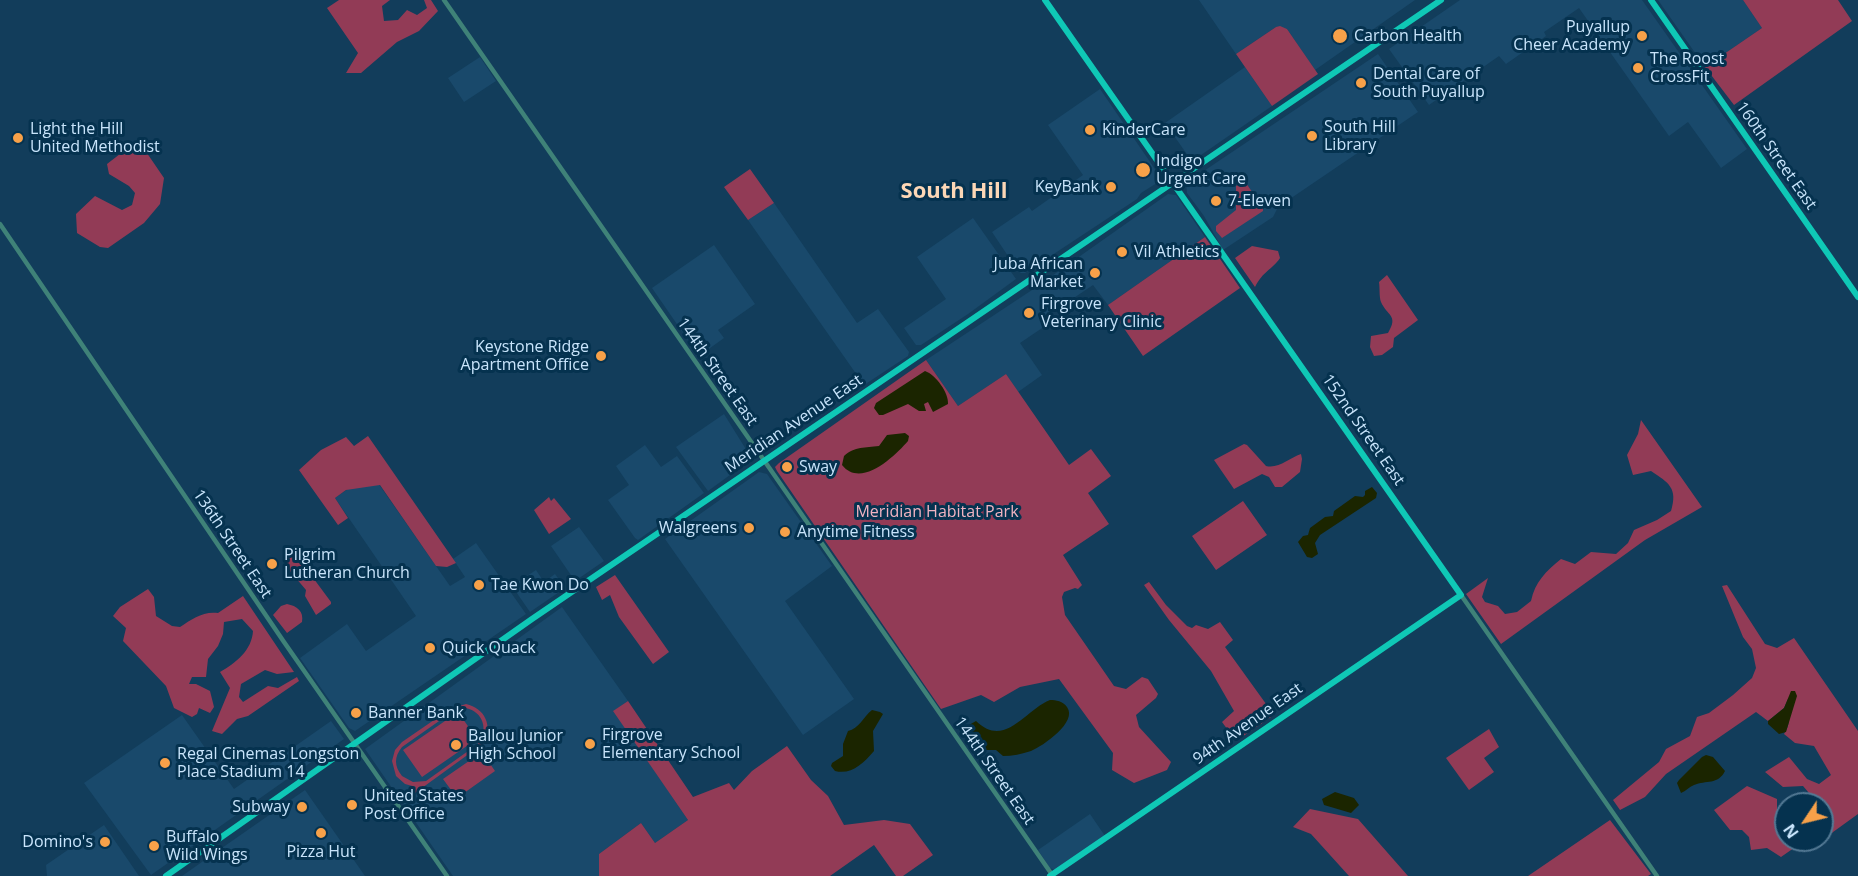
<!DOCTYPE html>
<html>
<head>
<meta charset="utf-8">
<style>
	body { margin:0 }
	#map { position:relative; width:1858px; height:876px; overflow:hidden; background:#123d5b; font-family:"Open Sans",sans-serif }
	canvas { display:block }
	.north { position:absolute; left:1774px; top:792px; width:60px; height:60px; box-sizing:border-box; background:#05324f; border:2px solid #537994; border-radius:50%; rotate:235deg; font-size:16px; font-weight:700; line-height:24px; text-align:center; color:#c8e4fb }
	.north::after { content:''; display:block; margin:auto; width:21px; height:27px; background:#f7a149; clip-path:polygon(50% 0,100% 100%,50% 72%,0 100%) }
</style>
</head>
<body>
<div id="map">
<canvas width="1858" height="876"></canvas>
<div class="north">N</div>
</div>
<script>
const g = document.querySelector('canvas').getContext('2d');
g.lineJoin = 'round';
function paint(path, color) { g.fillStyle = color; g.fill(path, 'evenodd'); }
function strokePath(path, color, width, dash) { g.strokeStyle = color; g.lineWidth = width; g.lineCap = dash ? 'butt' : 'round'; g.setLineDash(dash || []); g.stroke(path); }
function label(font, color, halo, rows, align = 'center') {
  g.font = font + ' "Open Sans",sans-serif'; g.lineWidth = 6; g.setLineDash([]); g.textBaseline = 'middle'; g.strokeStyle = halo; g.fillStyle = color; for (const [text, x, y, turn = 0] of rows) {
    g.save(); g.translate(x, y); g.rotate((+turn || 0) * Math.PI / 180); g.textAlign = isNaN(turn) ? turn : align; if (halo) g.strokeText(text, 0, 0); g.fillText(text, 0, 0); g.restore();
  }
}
paint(new Path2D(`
	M1199 0H1415L1315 70 1287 29 1276 27 1236 54Z
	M1460 0H1642L1747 149 1721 168 1688 122 1669 136 1579 8 1544 32 1546 36 1506 64 1499 56 1429 105 1389 49Z
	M1658 0H1743L1762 28 1705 67Z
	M1378 54 1418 112 1278 207 1273 217 1223 250 1204 216 1187 193 1186 183Z
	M480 57 496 81 464 102 448 78Z
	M1245 67 1272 106 1201 155 1191 160 1165 123Z
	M1100 89 1159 175 1160 181 1141 193 1137 199 1025 273H1021L1018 271 992 232 1029 207 1032 211 1083 175 1048 125Z
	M1168 194 1176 195 1205 237 1108 305 1093 285 1050 314 1054 320 1020 343 1042 375 1018 392 1006 374 958 406 926 360 1032 290Z
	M774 203 857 323 878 309 909 352 908 356 864 385 748 220Z
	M973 218 1016 279 968 314 921 345H916L904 328 946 299 917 257Z
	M714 245 755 304 718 330 724 338 699 356 652 288Z
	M724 414 752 459 708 491 676 447Z
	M645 445 661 467 677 456 704 493 638 540 635 538 608 500 629 485 616 466Z
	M759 472 767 474 832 566 785 601 854 699 803 735 665 539Z
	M371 473 450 586 465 577 453 559 476 543 526 614 355 731 349 728 300 658 347 624 366 651 416 616 335 498Z
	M579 527 604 561 575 581 551 546Z
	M536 570 544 582 555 574 565 588 530 612 512 586Z
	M562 607 628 701 614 711 688 820 655 843 641 823 599 854V876H453L365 749Z
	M182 715 234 789 331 721 344 739 151 875 84 783Z
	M305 790 365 876H182L209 857Z
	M1090 814 1105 836 1055 870 1050 868 1038 850Z
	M104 825 139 876H47L46 865Z`), '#19496b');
paint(new Path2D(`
	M339 0H398H390L382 6 384 21 398 20 407 10 417 15 427 8 424 0H431L438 11 419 31 397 42 361 73H346L358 53 327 8Z
	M1743 0H1838L1852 21 1734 105 1705 67 1762 28Z
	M1280 26 1287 29 1318 74 1272 106 1236 54 1276 27Z
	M138 140 164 178 160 204 144 223 108 248 100 247 77 233 76 214 95 196 122 210 132 205 135 193 129 186 109 174 107 164Z
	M750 169 774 203 748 220 724 187Z
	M1243 182 1246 183 1263 208V211L1222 238 1216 231V226L1236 210V186Z
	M1205 237 1240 288 1143 356 1108 305Z
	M1252 246 1278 251 1280 258C1272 270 1263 271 1255 287L1235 258Z
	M1387 275 1418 320 1394 338 1393 347 1382 355 1374 356 1370 347 1371 336 1388 333C1399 315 1387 316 1381 302 1379 297 1380 288 1379 282Z
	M926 360 958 406 1006 374 1069 465 1091 449 1111 476 1088 493 1109 524 1063 555 1082 585 1078 589 1075 588 1064 592 1062 597 1065 615 1114 686 1126 689 1142 677 1148 679 1158 694 1156 698 1136 715 1139 727 1171 762 1167 770 1134 783 1112 770 1113 753 1059 679 1020 687 994 702 981 695 941 709 777 471 775 467 779 463Z
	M1641 420 1702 507 1645 540 1501 644 1466 594 1488 578 1482 597 1485 602 1498 606 1505 614 1517 612 1531 601C1535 582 1546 571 1561 559L1575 564 1591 552 1616 554 1628 543 1634 530 1657 520 1671 511C1678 488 1669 483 1651 471L1633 475 1627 455 1638 434Z
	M368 436 456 563 447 567 436 566 380 485 346 490 335 498 348 518 338 525 299 470 321 450 346 437 354 446Z
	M1244 444 1247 445 1266 466C1279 469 1289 458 1301 454L1302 459 1300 472 1282 487H1275L1269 477 1262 474 1234 489 1214 460Z
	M549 497 551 501 554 498 571 519 549 534 534 510Z
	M1243 501 1267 535 1216 570 1192 536Z
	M294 552 331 602V604L316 615 305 596 306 590 290 571 285 559Z
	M615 575 669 652 653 664 619 617 610 595 602 600 596 587Z
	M1149 582 1166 605 1187 626 1192 628 1196 625 1208 629 1220 622 1233 640 1225 647 1274 715 1236 741 1222 722 1234 711 1211 671 1169 620 1144 585Z
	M1727 585 1765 644 1777 648 1794 638 1858 731V814L1822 840V804H1813L1815 800 1803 786 1783 787 1765 772 1789 757 1807 779 1819 784 1831 775 1814 746 1795 743 1784 734C1791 724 1790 712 1788 699L1784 708 1768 721 1756 712 1666 774 1645 797 1620 810 1613 800 1659 762 1666 749 1690 736 1697 717 1709 713 1733 695 1752 678 1756 668 1752 649 1743 637 1722 586Z
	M148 589 154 597 156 616 172 626 180 627C192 619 203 611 218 613L243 596 294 672 277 674 265 670 241 684 239 697 243 702 268 686 278 688 297 677 299 681 248 716 237 719 222 734 212 731 230 688 220 672C236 663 252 650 253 631L242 619 224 622 223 634 218 646 208 659 206 677H192L189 684H196L210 691 214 707 210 713 199 708 197 714 192 717 174 708 166 686 123 641 126 628 113 616 120 607Z
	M287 604C297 606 304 611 302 622L287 633 273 615 281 606Z
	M628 701 693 797 729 783 734 790 752 771 787 746 811 780 828 796 844 825 884 820 910 824 933 855 903 876H896L874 845 830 876H599V854L641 823 655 843 688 820 613 711Z
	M466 704C485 708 493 726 484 743L415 793 412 790 416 787 405 784 396 776 392 761 395 750 402 742 450 709ZM466 708C483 712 489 729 478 744L426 781 413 782 402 776C394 766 394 757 402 747L452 712Z
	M458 712 477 739 422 777 403 750Z
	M1489 729 1499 747 1484 758 1494 772 1469 790 1446 758Z
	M482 752 495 771 457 798 443 779Z
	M1747 786 1777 799V813L1786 819V840H1822L1807 851 1801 843 1781 857 1767 848 1751 850 1749 837 1742 830H1730L1714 810Z
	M1310 809 1358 819 1408 876H1349L1311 834 1293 827Z
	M1610 820 1651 874 1648 876H1528Z`), '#923b56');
paint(new Path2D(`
	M925 371C936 375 949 393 948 404L933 412 928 402 924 404 926 411H919L908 404 883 415H879L874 408 876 403Z
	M905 433 909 436 908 441C895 456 861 489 842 465L844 456C855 446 865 448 879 446L887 435Z
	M1372 487 1377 493 1376 498 1320 535 1315 543 1318 554 1312 558 1307 557 1298 542 1303 536 1308 535 1310 528 1325 517 1333 516 1334 511 1355 496 1363 497 1365 495V491Z
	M1791 691H1795L1797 696 1786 732 1779 734 1768 724V721L1784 708Z
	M1050 700C1056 700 1063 701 1067 707 1078 722 1043 746 1031 751 1022 754 1012 756 1003 756L996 750H985L969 729V725L976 721C1005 749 1025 710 1050 700Z
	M872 710 880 712 883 714 873 731 874 751C863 764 851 775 835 771L831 766 832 763 843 756V744L848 731C859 729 863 717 872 710Z
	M1706 755 1713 757 1725 771C1718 785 1706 780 1694 785 1689 787 1686 791 1681 793L1677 783 1679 780 1702 757Z
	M1335 792 1354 798 1359 805 1351 813 1324 805 1322 799Z`), '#1b2500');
strokePath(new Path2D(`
	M444 0 1053 876
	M0 224 284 642 447 876
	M1461 595 1657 876`), '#3f8278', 4.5);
strokePath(new Path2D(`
	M1045 0 1461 595 1050 876
	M1651 0 1858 297
	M166 876 532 619 1441 0`), '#0fc8b6', 6);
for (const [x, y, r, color] of [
	[1340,36,8,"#f7a149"],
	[1642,36,6,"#f7a149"],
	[1638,68,6,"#f7a149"],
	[1361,83,6,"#f7a149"],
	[1090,130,6,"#f7a149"],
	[1312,136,6,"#f7a149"],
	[18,138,6,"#f7a149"],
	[1143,170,8,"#f7a149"],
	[1111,187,6,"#f7a149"],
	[1216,201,6,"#f7a149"],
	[1122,252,6,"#f7a149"],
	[1095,273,6,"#f7a149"],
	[1029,313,6,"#f7a149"],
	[601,356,6,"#f7a149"],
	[787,467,6,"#f7a149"],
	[749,528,6,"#f7a149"],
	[785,532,6,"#f7a149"],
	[272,564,6,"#f7a149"],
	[479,585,6,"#f7a149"],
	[430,648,6,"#f7a149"],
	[356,713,6,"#f7a149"],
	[590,744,6,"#f7a149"],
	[456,745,6,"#f7a149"],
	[165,763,6,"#f7a149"],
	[352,805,6,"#f7a149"],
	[302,807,6,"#f7a149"],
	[321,833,6,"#f7a149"],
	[105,842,6,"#f7a149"],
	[154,846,6,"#f7a149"]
]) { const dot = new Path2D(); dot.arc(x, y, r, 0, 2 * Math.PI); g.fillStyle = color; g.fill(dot); strokePath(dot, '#05324f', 2); }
label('16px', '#c8e4fb', '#05324f', [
	["Puyallup",1630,27,"right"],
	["Cheer Academy",1630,45,"right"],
	["Carbon Health",1354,36],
	["The Roost",1650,59],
	["CrossFit",1650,77],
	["Dental Care of",1373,74],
	["South Puyallup",1373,92],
	["South Hill",1324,127],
	["Library",1324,145],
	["Light the Hill",30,129],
	["United Methodist",30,147],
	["KinderCare",1102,130],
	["Indigo",1156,161],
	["Urgent Care",1156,179],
	["KeyBank",1099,187,"right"],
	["7-Eleven",1228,201],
	["Vil Athletics",1134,252],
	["Juba African",1083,264,"right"],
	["Market",1083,282,"right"],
	["Firgrove",1041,304],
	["Veterinary Clinic",1041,322],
	["Keystone Ridge",589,347,"right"],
	["Apartment Office",589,365,"right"],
	["Sway",799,467],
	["Walgreens",737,528,"right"],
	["Anytime Fitness",797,532],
	["Pilgrim",284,555],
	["Lutheran Church",284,573],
	["Tae Kwon Do",491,585],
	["Quick Quack",442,648],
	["Banner Bank",368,713],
	["Firgrove",602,735],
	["Elementary School",602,753],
	["Ballou Junior",468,736],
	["High School",468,754],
	["Regal Cinemas Longston",177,754],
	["Place Stadium 14",177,772],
	["United States",364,796],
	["Post Office",364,814],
	["Subway",290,807,"right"],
	["Buffalo",166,837],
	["Wild Wings",166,855],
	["Domino's",93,842,"right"],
	["Pizza Hut",321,852,"center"]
], 'left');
label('16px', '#c8e4fb', '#05324f', [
	["160th Street East",1776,156,55],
	["144th Street East",717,372,55],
	["Meridian Avenue East",794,424,-34],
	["152nd Street East",1363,430,55],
	["136th Street East",232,544,56],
	["94th Avenue East",1248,724,-35],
	["144th Street East",994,771,55]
]);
label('16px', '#f1b3c1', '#05324f', [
	["Meridian Habitat Park",937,512]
]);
label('bold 22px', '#fcd7b6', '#05324f', [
	["South Hill",954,192]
]);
</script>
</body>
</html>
